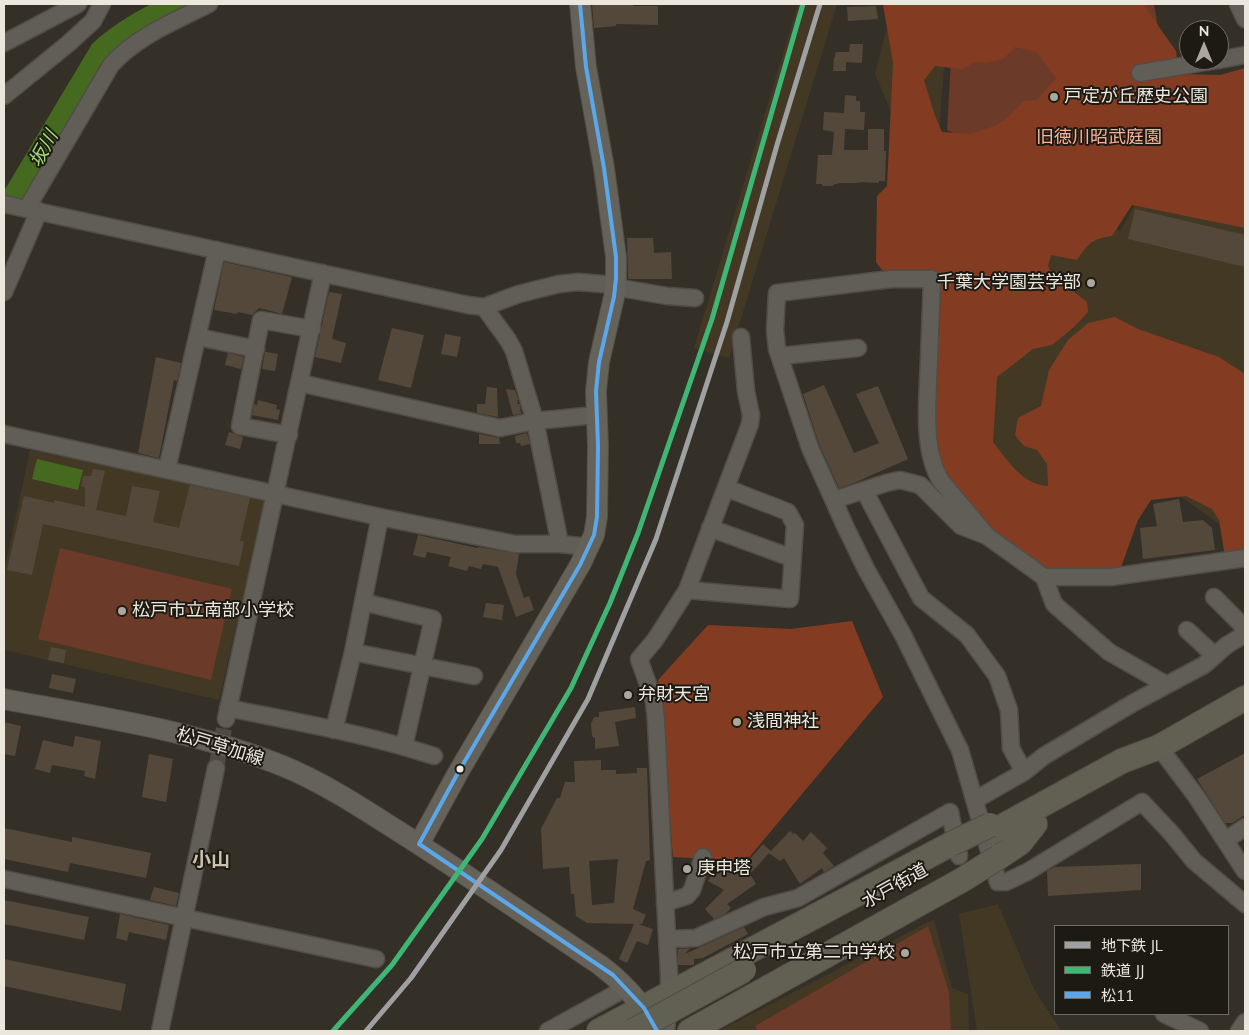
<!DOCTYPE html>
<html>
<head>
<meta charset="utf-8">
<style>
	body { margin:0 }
	#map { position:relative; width:1249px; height:1035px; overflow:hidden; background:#343027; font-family:Mulish,"Noto Sans JP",sans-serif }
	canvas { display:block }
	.frame { position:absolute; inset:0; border:5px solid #ebe7dd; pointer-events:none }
	.legend { position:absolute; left:1054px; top:925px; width:175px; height:90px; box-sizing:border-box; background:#1d1a13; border:1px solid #6f6c64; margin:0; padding:6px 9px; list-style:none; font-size:15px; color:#ebe7dd }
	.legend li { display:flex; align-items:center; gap:10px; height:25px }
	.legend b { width:25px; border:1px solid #6f6c64 }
	.north { position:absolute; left:1179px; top:20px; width:50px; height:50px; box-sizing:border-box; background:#1d1a13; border:1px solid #6f6c64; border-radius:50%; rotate:0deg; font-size:14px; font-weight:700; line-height:20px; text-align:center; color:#ebe7dd }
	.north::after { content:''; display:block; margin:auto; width:18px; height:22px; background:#aba79d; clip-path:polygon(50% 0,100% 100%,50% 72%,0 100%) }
</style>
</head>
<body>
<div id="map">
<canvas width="1249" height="1035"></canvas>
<div class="frame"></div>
<ul class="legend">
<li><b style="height:6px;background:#9ea0a2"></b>地下鉄 JL</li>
<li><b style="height:6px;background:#40b675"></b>鉄道 JJ</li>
<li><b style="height:6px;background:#5aa8eb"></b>松11</li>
</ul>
<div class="north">N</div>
</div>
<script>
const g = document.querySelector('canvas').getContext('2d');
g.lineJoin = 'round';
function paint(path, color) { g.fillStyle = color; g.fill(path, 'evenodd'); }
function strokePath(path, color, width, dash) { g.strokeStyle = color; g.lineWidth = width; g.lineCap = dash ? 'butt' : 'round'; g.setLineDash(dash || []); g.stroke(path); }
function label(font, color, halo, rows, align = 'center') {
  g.font = font + ' Mulish,"Noto Sans JP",sans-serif'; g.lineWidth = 4; g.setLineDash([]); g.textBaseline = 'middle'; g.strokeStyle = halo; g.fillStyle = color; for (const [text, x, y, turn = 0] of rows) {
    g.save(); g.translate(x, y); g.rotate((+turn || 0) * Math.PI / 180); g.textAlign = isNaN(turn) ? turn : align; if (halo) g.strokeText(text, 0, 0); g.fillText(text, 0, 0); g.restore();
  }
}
paint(new Path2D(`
	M798 4H837L729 358 694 348Z
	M882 4H938L948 12 939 134 1120 231 1159 161 1245 189V549L1229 531 1180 496 1148 495 1051 569 939 350 894 119 875 74 887 26Z
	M30 450 266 499 219 700 4 650V572Z
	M998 904 1034 989 1061 1031H977L959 914Z
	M934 919 952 988 968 994 969 1031H719Z`), '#423824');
paint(new Path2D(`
	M952 4H1154L1164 63 1116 220 947 130 954 6Z
	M60 548 232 589 211 680 38 639Z
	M928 926 949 992 951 1031H758L755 1026Z`), '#6b3a28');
paint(new Path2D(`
	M883 4H970L972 5 987 4H1143L1176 51 1179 74 1220 75 1245 68V228L1132 205 1112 236C1092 239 1088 243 1077 260L1051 255 1048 266 1052 275 1087 302 1088 312 1074 327 1052 345 1033 349 997 377 993 442C1007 460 1023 485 1048 486L1047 464 1037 450 1024 446 1015 435 1018 418 1041 406 1049 370 1068 340 1088 323 1115 317 1138 329 1219 357 1245 374V554L1232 555 1224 551 1219 520 1212 509 1186 496 1151 500 1138 520 1120 570 1042 571 975 520 929 460 924 286 919 276 882 270 876 262 877 196 887 186 893 63ZM1015 47 1037 52 1056 78 1037 100 1024 101 1006 119 994 126 971 134 942 132 934 113 924 80 935 66 962 69 975 62 986 63 1003 59Z
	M852 621 883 697 746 861 673 857 658 680 708 625 791 629Z`), '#833c22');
paint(new Path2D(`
	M151 4H198L140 33 26 201 4 209V191L92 44C110 27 130 15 151 4Z
	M37 459 83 470 78 490 32 479Z`), '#44691f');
paint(new Path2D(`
	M592 4H633V6H658V25L616 24V26L594 28Z
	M876 6 878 19 848 21 847 7Z
	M850 44H863L862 63 846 62V71H833L834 57H835L836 52H849Z
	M845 95 856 96V101H860V112H865L864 130 845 129 844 150H868V129H884V151H886L885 181H879V183L862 182 856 183H840L833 185V186H822V184H816L818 155H832L834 132 823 130 824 112 844 113Z
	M1135 209 1245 235V267L1128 239Z
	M627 238H653L654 253 671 252 672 279H628Z
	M224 262 292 277 282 314 259 308 252 315 238 312 237 314 214 310Z
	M329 292 342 294 332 339 346 343 341 363 315 357Z
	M392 328 424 335 411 388 378 380Z
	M445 334 461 337 457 357 441 354Z
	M265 352 278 354 275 371 262 369Z
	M228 353 244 357 241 369 225 365Z
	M156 357 181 363 177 381 174 380 159 458 138 453Z
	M824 385 854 453 879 443 856 394 878 386 908 459 854 483 839 488 819 444 803 394Z
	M487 387 497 388 498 417 477 413V404H485Z
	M506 389 515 390 518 399 517 404H520L521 414 513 415Z
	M258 400 277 405 276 409 280 410 278 420 252 415 254 404 257 405Z
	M229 432 243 437 240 449 225 445Z
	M527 433 530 444 521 446 520 443H516L515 436Z
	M479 434 499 438 500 444H479Z
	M93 469 105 471 96 510 126 516 132 486 160 491 153 522 179 528 190 485 250 498 240 541 244 542 239 566 43 524 32 575 7 570 24 496 54 503V500L85 507V487L81 486 83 476H91Z
	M1179 499 1183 522 1203 520 1212 528 1215 550 1143 559 1140 528 1157 526 1153 504Z
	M418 535 477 548 478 547 519 554 516 574 524 598 529 596 534 610 516 617 498 567 483 564 481 569 469 566 467 571 448 566 451 557 427 552 425 558 413 555Z
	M486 603 504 605 502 620 483 617Z
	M51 647 66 650 64 663 48 660Z
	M52 674 76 679 73 693 49 688Z
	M635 707 636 718 615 722 619 746 595 749V738L592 736 591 724 594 717H599V712Z
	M4 722 21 726 15 756 4 754Z
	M75 736 101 741 95 779 84 776 85 771 52 765 50 773 35 769 43 740 73 747Z
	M1245 753V815L1232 823H1225L1197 779Z
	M149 754 173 759 166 802 142 797Z
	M601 760V770H616V774L637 773V768H647L650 860 646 861 633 909 646 915 642 924H638L653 929 648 945 637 941 627 963 619 959 634 924 587 923 576 916 574 894H571L569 867 543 869 541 829 557 798H560L565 782H575L574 761ZM618 859 614 903 592 905 589 861Z
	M4 828 72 842V837L151 853 146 878 70 863 68 872 4 859Z
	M790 831 793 834 795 833 803 841 811 832 827 848 823 853 834 866 824 872 822 868 800 884 784 858 780 861 769 853Z
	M763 844 771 851 750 874 756 884 727 904 731 908 725 914 714 919 705 909 724 890 708 881 711 876 734 858 735 859 737 858 743 867Z
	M1141 864V890L1048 896 1047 871 1055 867Z
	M154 887 179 893 176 906 150 900Z
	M4 900 89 917 84 940 4 924Z
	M120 914 169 925 166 940 129 932 127 941 116 938Z
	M744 927 748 934 703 958 694 959V965H678V949L690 948 685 954Z
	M4 959 126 984 121 1011 4 986Z`), '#54483b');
strokePath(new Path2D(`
	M216 768 226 719`), '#4f4b42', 16, [16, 8]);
const minor = new Path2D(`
	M1238 4 1245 19
	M4 43 78 4
	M1219 60 1245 55
	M1140 73 1217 60
	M4 96 69 43 93 21 102 4
	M4 204 468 305 484 307 519 294 559 284 578 282 616 285
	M27 208 111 65C137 36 175 21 209 4
	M615 287 667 296 695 298
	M4 292 39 211
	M484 307 508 340 514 351 535 421 560 544
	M198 337 256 349
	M780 356 858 348
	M300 383 500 428 535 421 596 415
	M4 434 380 517 515 544H560L590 547
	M289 435 240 426 261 320 312 329
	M167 469 217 250
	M864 490 921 598 967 635 997 676 1009 710 1011 748 1024 772 975 800
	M834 500 886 483 900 480 920 485 961 526 987 536 1044 577 1054 604 1109 652 1167 685
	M710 528 792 558
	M987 536 941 481C921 449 928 396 929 360 930 333 931 306 932 279H891L777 293 775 330 777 349 810 448 846 528 866 569 903 635 960 750 998 882H1006L1027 872 1142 802 1172 834 1194 861 1245 904
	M1044 577H1111L1245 558
	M687 590 790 599 795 525 788 512 726 488
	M1214 597 1245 628
	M363 602 433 619 404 746
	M1187 630 1214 655
	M353 652 474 676
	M228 708C297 722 367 734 434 756
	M226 719 323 273
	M334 730 353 652 380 517
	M1159 747 1196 796 1245 871
	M1024 772 1044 756 1133 703 1204 665 1227 645 1245 634
	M1226 840 1245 827
	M4 879 376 959
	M665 903 687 896 692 890 703 857
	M667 939 696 938 764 907 798 898 950 812 959 856
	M1164 1014 1200 1031
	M160 1031 216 768
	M548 1031 626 988
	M666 1031 669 995V975L656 721 654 701 639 659 655 640 687 590 750 424 751 415 746 391 741 337
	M1239 1031 1245 1022`);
const major = new Path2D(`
	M4 699C97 717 194 730 283 766 322 782 359 806 395 829 464 873 532 919 600 965 620 980 638 999 651 1020
	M419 844 459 771 580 565 594 535 597 517 598 446 596 391 599 362 614 297 616 278V257L604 168 586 67 580 4`);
const highway = new Path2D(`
	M992 832 1122 761 1159 747 1245 698
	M999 857 1020 843 1035 824
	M599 1031 951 844
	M690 1031 962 880`);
strokePath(minor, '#514d46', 19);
strokePath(major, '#514d46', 22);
strokePath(highway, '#514d46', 26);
strokePath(minor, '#615e58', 16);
strokePath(major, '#656359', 20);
strokePath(highway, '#626052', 24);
const highwayBridge = new Path2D(`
	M951 844 990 825
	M962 880 999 857
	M633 1031 744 970`);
strokePath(highwayBridge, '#514d46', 26, []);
strokePath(highwayBridge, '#626052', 24);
strokePath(new Path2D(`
	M419 844 459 771 580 565 594 535 597 517 598 446 596 391 599 362 614 297 616 278V257L604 168 586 67 580 4
	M419 844 613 975 644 1008 657 1031`), '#5aa8eb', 4);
strokePath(new Path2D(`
	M333 1031 392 965 482 839 571 688 610 603 638 533 712 319 803 4`), '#40b675', 5);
strokePath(new Path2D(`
	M366 1031 411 978 501 850 588 699 656 539 727 322 777 145 820 4`), '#9ea0a2', 5);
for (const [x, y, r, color] of [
	[1054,97,5,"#aba79d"],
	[1091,283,5,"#aba79d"],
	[122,611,5,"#aba79d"],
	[628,695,5,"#aba79d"],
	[737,722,5,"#aba79d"],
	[460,769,4.5,"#ebe7dd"],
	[687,869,5,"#aba79d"],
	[905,953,5,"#aba79d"]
]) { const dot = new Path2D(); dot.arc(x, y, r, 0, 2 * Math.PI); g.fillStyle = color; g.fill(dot); strokePath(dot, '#1d1a13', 2); }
label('18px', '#ebe7dd', '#1d1a13', [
	["戸定が丘歴史公園",1064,97],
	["千葉大学園芸学部",1081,283,"right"],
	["松戸市立南部小学校",132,611],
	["弁財天宮",638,695],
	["浅間神社",747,722],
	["庚申塔",697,869],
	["松戸市立第二中学校",895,953,"right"]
], 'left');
label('18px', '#f9b39b', '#1d1a13', [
	["旧徳川昭武庭園",1099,138]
]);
label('18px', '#ebe7dd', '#1d1a13', [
	["松戸草加線",220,747,17],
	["水戸街道",895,886,-29]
]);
label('italic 19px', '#a3dd74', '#1d1a13', [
	["坂川",44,149,-61]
]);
label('bold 19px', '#cbc2ae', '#1d1a13', [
	["小山",211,860]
]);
</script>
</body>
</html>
